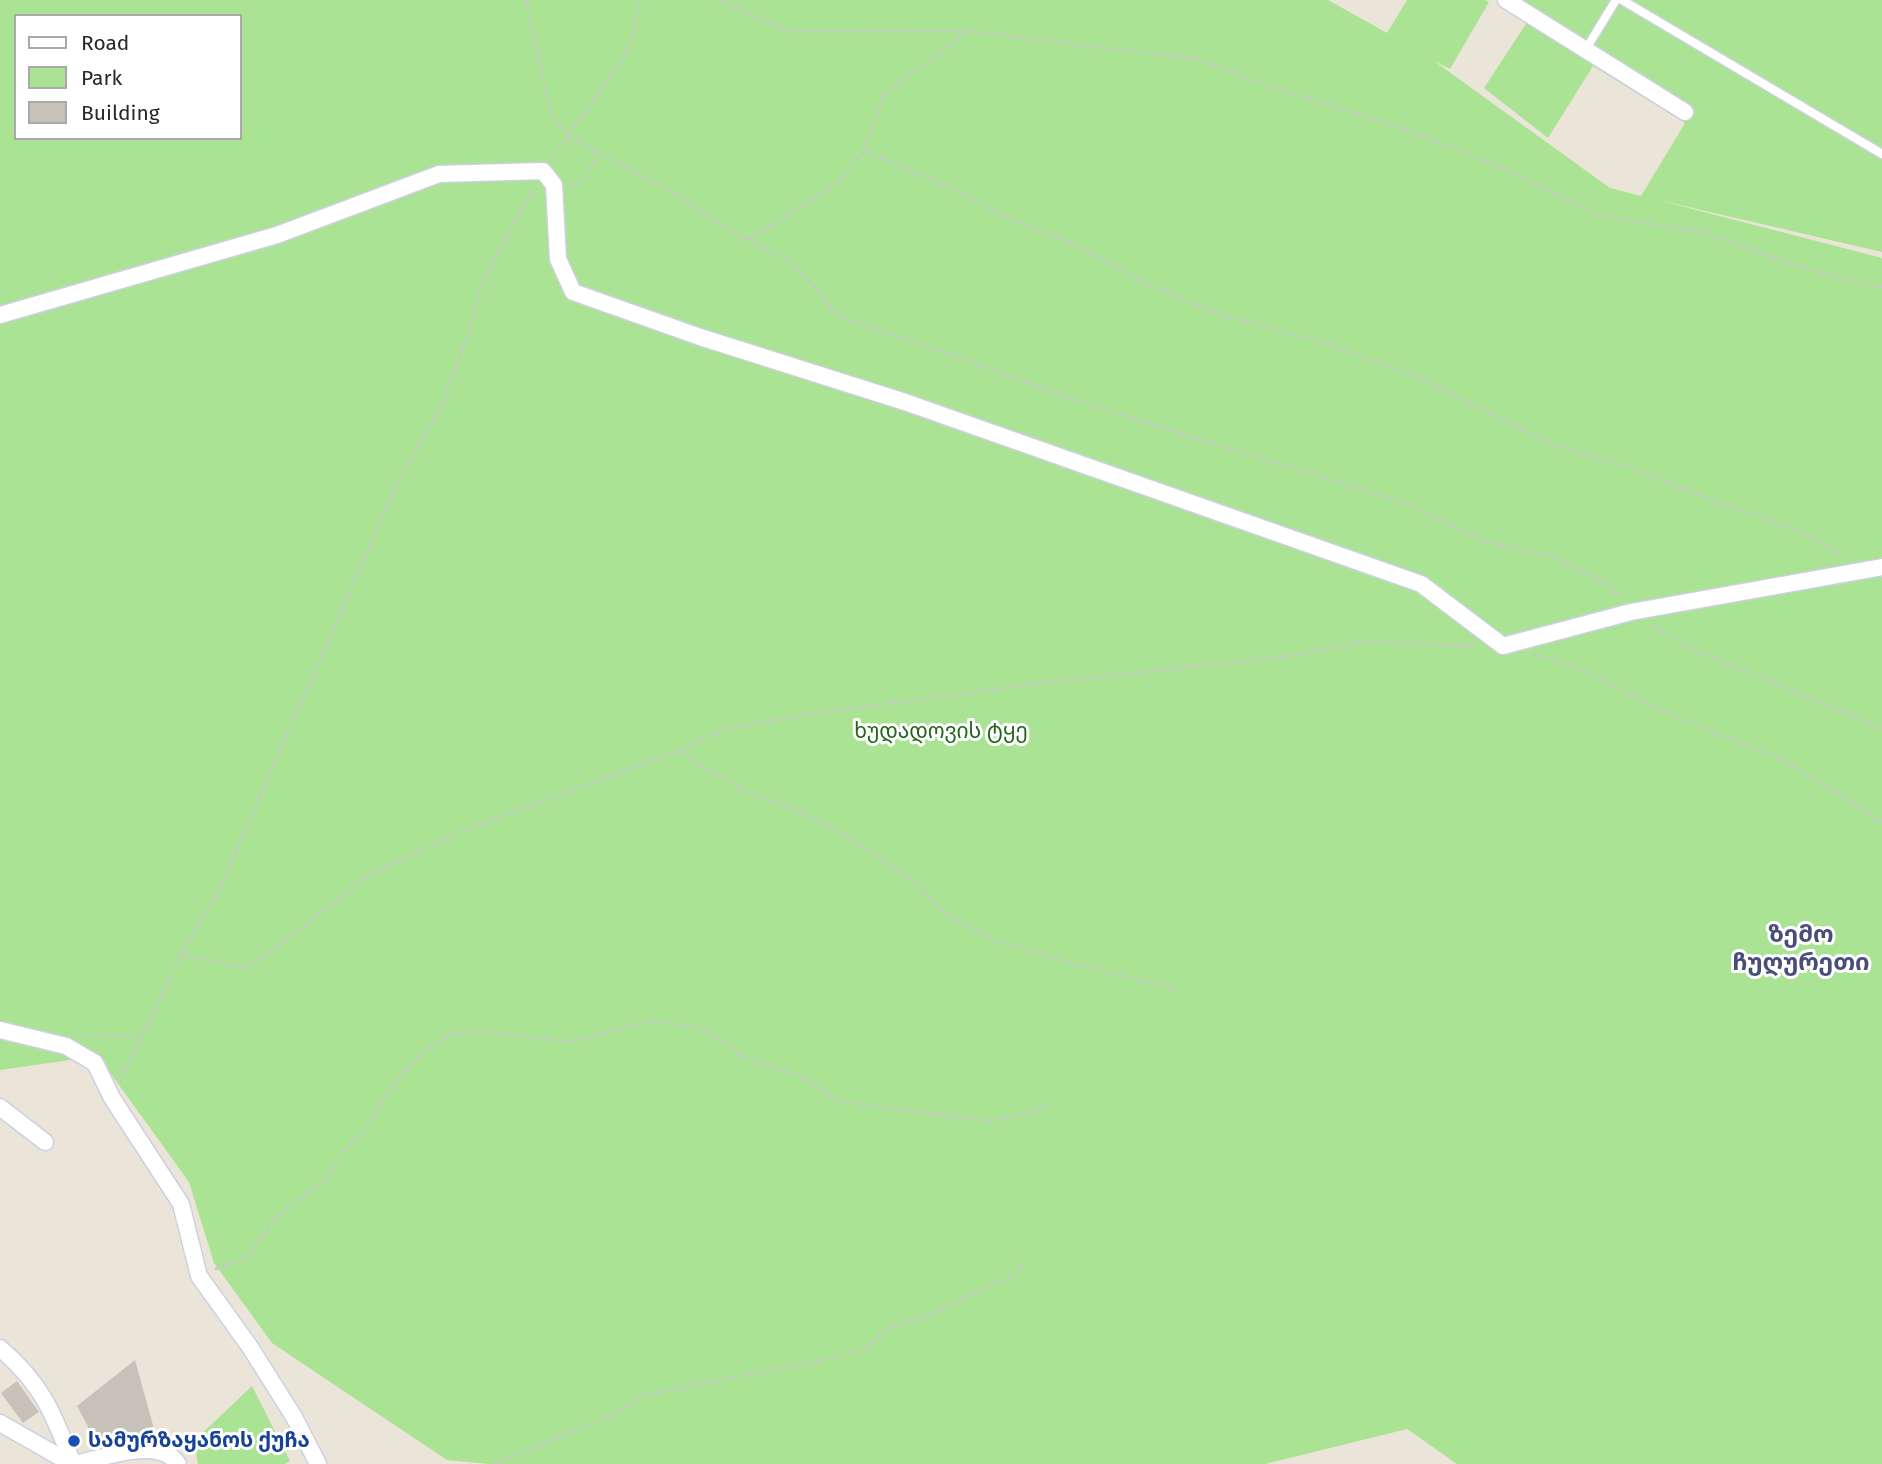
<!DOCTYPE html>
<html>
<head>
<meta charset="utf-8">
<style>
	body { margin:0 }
	#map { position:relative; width:1882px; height:1464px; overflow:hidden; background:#ebe4d9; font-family:"Fira Sans",sans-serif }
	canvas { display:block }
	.legend { position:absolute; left:14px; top:14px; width:228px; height:126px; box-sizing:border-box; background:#fff; border:2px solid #a9a9a9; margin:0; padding:9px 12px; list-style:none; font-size:21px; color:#282828 }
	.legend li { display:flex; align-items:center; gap:14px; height:35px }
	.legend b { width:35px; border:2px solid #a9a9a9 }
</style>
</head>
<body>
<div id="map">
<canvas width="1882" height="1464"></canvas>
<ul class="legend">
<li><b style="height:9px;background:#fff"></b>Road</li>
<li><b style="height:19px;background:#a9e393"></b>Park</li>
<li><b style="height:19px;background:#c6c1b9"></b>Building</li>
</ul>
</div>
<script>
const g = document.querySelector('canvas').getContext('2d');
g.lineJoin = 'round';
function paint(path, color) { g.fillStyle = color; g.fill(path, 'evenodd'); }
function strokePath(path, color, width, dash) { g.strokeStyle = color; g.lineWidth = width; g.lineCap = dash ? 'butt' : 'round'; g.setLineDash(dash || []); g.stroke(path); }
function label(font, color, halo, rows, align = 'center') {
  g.font = font + ' "Fira Sans","Noto Sans Georgian",sans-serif'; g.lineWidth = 6; g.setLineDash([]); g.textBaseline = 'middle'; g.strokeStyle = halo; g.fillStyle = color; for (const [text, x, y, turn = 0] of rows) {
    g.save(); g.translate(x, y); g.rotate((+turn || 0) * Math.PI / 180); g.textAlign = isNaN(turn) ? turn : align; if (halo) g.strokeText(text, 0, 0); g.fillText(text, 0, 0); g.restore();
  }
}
paint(new Path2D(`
	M0 0H1328L1387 33 1407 0H1485L1489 2 1450 69 1434 61 1610 188 1641 196 1685 123 1593 66 1548 138 1484 88 1526 24 1512 0H1882V252L1654 199 1882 258V1464H1457L1407 1429 1265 1464H489L447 1460 272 1343 214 1263 189 1182 98 1056 0 1070ZM16 16H240V138H16Z
	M252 1386 290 1461 285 1464H198L194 1441Z`), '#a9e393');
paint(new Path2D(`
	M135 1360 154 1429 121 1442 99 1447 77 1406Z
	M17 1381 39 1412 23 1423 1 1393Z`), '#c6c1b9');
const lane = new Path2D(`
	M1622 0 1882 154
	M1586 49 1616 0`);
const street = new Path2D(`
	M1506 0 1685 112
	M0 315 277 235 439 174 543 171 554 185 558 259 573 292 700 337 905 402 1421 584 1503 646 1631 612 1882 567
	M0 1030 66 1046 95 1063 112 1098 181 1204 199 1276 250 1347 294 1417 318 1464
	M0 1107 45 1142
	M0 1348C43 1385 53 1413 73 1464
	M0 1423 72 1464
	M75 1464C102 1458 160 1436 178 1464`);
strokePath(lane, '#ced0e2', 11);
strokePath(street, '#ced0e2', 19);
strokePath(new Path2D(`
	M526 0 551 114 568 136 660 185 743 238 794 263 839 317 949 354 1081 402 1405 503 1487 542 1551 556 1607 584 1620 599
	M718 0 788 31H968L1202 60 1254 81 1395 126 1487 161 1601 216 1706 233 1790 263 1851 281 1882 287
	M864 151 949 187 1011 219 1069 242 1143 282 1222 315 1328 344 1417 377 1546 442 1639 471 1711 500 1802 532 1844 556
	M553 157 623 59 633 35 638 0
	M570 187 585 179 597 153
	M748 240 838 183 864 151 885 93 967 32
	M1652 625 1689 648 1882 728
	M1534 655 1576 667 1685 721 1780 759 1846 798 1882 823
	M678 751 746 792 790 808 849 837 911 879 946 915 997 941 1071 963 1175 989
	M181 954 239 967 248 966 269 953 367 877 459 832 678 751 722 730 803 715 1040 683 1288 656 1362 642 1476 646
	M78 1035 141 1036
	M120 1081 181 954 218 892 399 480 441 406 469 333 481 285 534 187
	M215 1269 247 1257 272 1221 325 1179 347 1148 370 1123 392 1084 425 1050 452 1034 482 1031 553 1040 575 1041 654 1020 700 1029 723 1041 742 1057 801 1077 835 1099 869 1106 991 1121 1032 1112 1049 1104
	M494 1464 618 1413 640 1396 814 1362 864 1349 890 1328 929 1315 1018 1273 1021 1262`), '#c7c7c7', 2.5, [5, 3.5]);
strokePath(lane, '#fff', 8);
strokePath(street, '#fff', 16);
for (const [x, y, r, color] of [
	[74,1441,7,"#1a4fb4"]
]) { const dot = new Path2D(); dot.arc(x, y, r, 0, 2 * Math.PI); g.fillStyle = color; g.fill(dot); strokePath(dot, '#fff', 2.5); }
label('21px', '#226518', '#fff', [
	["ხუდადოვის ტყე",941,732]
]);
label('bold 21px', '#164399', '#fff', [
	["სამურზაყანოს ქუჩა",88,1441]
], 'left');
label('bold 24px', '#484d79', '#fff', [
	["ზემო",1801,935],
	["ჩუღურეთი",1801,963]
]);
</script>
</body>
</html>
